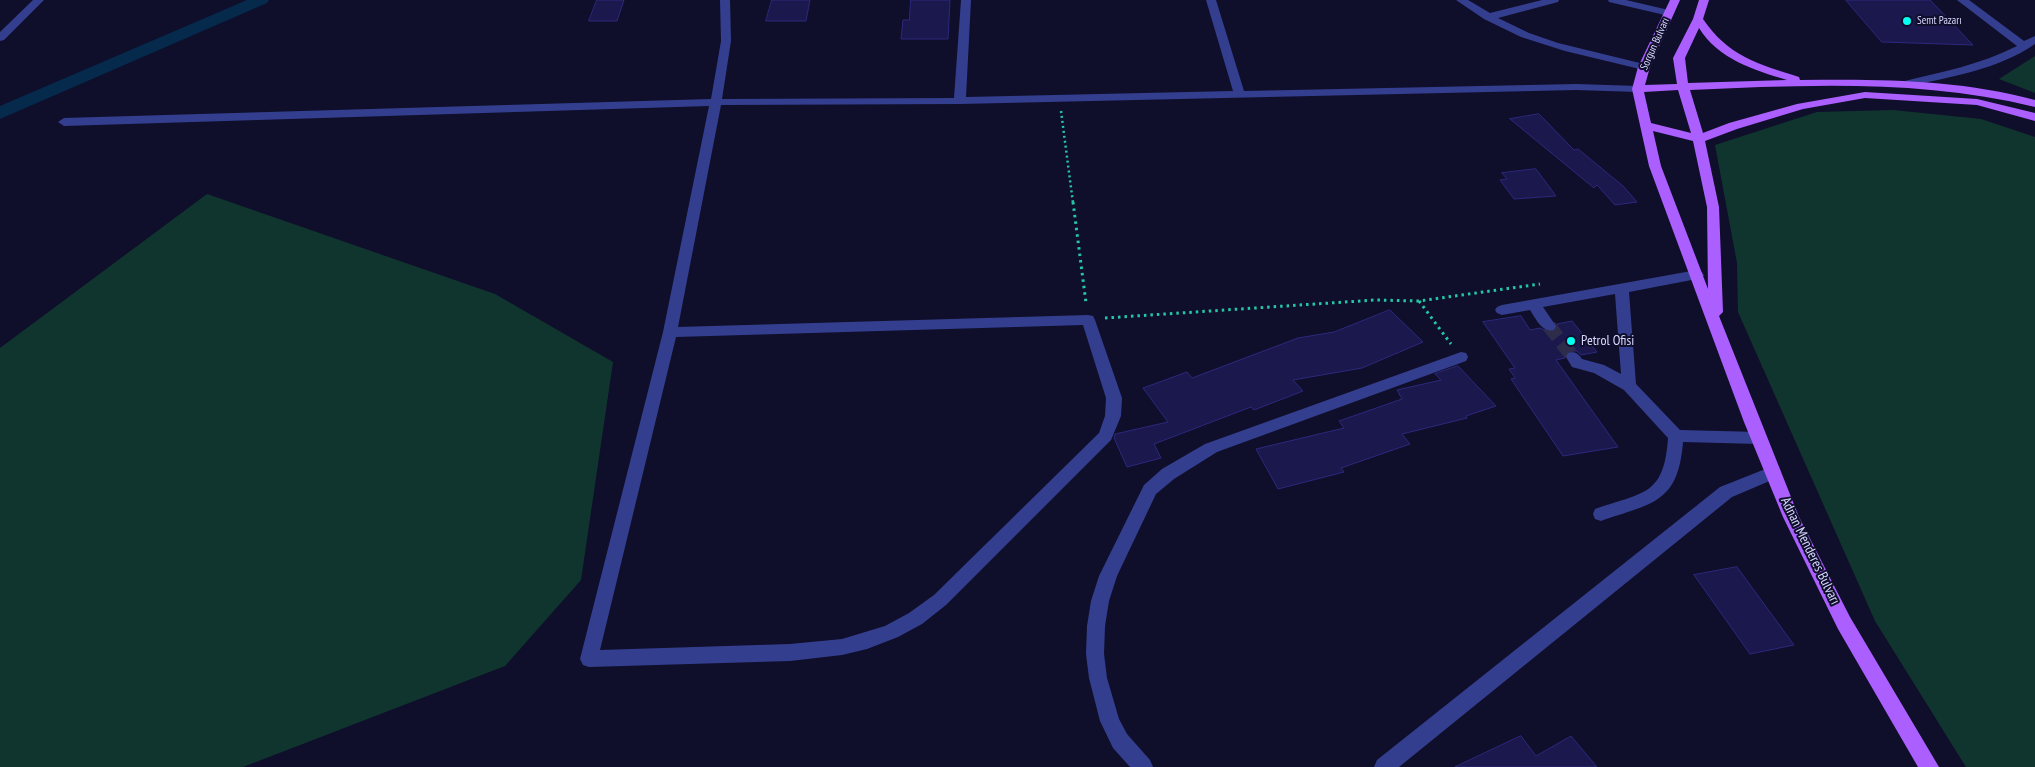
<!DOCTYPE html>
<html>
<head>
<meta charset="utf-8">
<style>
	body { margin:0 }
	canvas { display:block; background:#0f0e2b }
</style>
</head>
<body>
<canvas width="2035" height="767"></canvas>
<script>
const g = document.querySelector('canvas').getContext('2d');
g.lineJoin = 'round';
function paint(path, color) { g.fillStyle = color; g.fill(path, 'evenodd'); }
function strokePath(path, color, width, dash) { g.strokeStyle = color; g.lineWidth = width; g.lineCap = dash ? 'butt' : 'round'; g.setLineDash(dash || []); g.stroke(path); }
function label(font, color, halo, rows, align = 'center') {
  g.font = font + ' "PT Sans Narrow",sans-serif'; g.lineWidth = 4; g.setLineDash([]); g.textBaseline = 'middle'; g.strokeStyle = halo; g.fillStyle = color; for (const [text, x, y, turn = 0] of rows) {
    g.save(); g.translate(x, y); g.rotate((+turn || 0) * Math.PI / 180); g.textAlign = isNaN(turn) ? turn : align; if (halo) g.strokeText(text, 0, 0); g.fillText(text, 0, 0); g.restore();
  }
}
paint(new Path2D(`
	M2035 56V93L1999 79Z
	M1893 110 1981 119 2035 137V767H1966L1875 621 1738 312 1737 263 1715 145 1817 112Z
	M207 194 495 294 613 362 581 580 505 666 243 767H0V348Z`), '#10352e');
paint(new Path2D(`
	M247 0H269L267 3 0 119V106Z`), '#052a4c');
const building = new Path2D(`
	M597 0H624L617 21H589Z
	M772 0H810L806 21H766Z
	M911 0H950L948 39H901L903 20H909Z
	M1846 0H1930L1973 45 1882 42Z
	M1539 114 1574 150 1578 149 1623 186 1637 202 1615 205 1597 185 1594 188 1510 119Z
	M1536 169 1556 196 1514 199 1500 180 1507 179 1502 173Z
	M1390 310 1423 342 1362 368 1293 380 1303 391 1254 410 1251 407 1154 444 1161 458 1127 467 1114 438 1115 434 1168 422 1143 388 1187 372 1192 378 1298 338 1334 332Z
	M1521 316 1530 330 1540 328 1549 332 1556 331 1557 324 1572 321 1597 352 1581 355 1577 351H1570L1566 352 1565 358 1556 360 1618 447 1563 456 1511 379 1515 378 1509 369 1515 368 1483 322Z
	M1458 366 1496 406 1466 416 1467 418 1402 434 1410 444 1341 468 1344 472 1278 489 1256 449 1344 428 1339 421 1402 399 1397 390 1441 380 1435 374Z
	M1737 567 1794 645 1750 654 1694 575Z
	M1521 736 1536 756 1571 736 1597 767H1455Z`);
paint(building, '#1b184e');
strokePath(building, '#2c287c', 1);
strokePath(new Path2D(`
	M1549 326 1573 357`), '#2d2c4b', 14, [14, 7]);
strokePath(new Path2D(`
	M1061 111 1073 203`), '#24c7a5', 2.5, [2, 3]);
strokePath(new Path2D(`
	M1073 202 1086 303
	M1419 301 1451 344
	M1105 318 1375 300 1419 301 1540 284`), '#24c7a5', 3, [2.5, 4]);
paint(new Path2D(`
	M33 0H44L4 40 0 41V32Z
	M720 0H730L731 41 722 99 954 98 961 0H971L966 97 1233 91 1206 0H1216L1244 91 1576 84 1638 86 1644 89 1638 92 1576 90 960 104 721 105 678 327 1088 315 1093 316 1095 320 1122 398 1121 416 1111 440 946 605 922 624 898 637 867 649 842 655 790 661 589 667 583 665 580 659 663 332 709 106 64 126 58 122 64 118 711 99 721 41ZM1083 325 1106 398 1105 416 1099 433 934 595 909 613 885 626 842 639 790 644 600 650 676 337Z
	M1456 0H1468L1490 13 1542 0H1559L1558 2 1498 18 1529 33 1558 43 1648 65 1650 67 1644 70 1565 51 1521 37 1484 19Z
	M1608 0H1626L1673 11 1674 13 1669 16 1609 2Z
	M1957 0H1969L2024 41 2035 36V44C1997 70 1950 77 1905 87L1901 86 1899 84 1901 82C1941 72 1980 65 2017 46Z
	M1697 270 1702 272 1704 275 1702 278 1629 292 1636 384 1680 430 1759 432 1765 434 1767 438 1765 442 1759 444 1683 442C1678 504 1652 503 1601 521L1595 519 1593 514 1595 509C1644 492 1664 496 1668 438L1624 390 1594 373 1572 367 1566 357 1568 353C1575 351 1578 353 1582 359L1604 365 1621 374 1615 294 1543 307 1556 326 1554 330C1542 333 1536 319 1530 310L1502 315 1497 313 1495 310 1497 307 1502 305Z
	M1461 352 1466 353 1468 357 1466 361 1217 452 1174 479 1156 494 1117 576 1109 601 1105 626 1104 654 1107 678 1119 719 1127 734 1150 760 1153 767H1130L1113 748 1100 721 1089 678 1086 654 1087 626 1091 601 1099 576 1144 485 1162 469 1205 444Z
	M1773 466 1779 467 1781 472 1779 477 1732 497 1399 767H1374L1377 760 1720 487Z`), '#343e8e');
paint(new Path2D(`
	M1670 0H1680L1650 67 1645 85 1677 84 1673 58 1693 19 1699 0H1709L1703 19C1728 56 1758 64 1799 77L1800 80C1879 79 1958 79 2035 100V107C1922 79 1805 85 1690 90L1703 133 1729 123 1797 104 1865 92 1977 99 2035 113V121L1977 105 1865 98 1803 109 1737 129 1705 141 1719 207 1723 312 1719 316 1799 517 1850 617 1939 767H1918L1838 629 1783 517 1744 422 1649 166 1632 89 1638 67ZM1699 28C1718 59 1754 70 1787 80L1688 83 1685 58ZM1678 90 1691 133 1651 123 1644 92ZM1653 131 1693 141 1707 207 1708 289 1661 166Z`), '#ab5fff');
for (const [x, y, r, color] of [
	[1907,21,5,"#04fff3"],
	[1571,341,5,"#04fff3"]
]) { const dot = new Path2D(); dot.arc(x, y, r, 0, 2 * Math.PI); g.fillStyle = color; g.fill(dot); strokePath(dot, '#0f0e2b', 2); }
label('11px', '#d8d9ff', '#0f0e2b', [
	["Semt Pazarı",1917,21]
], 'left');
label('11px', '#d8d9ff', '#0f0e2b', [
	["Sorgun Bulvarı",1655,44,-66]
]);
label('14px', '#d8d9ff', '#0f0e2b', [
	["Petrol Ofisi",1581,341]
], 'left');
label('14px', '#d8d9ff', '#0f0e2b', [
	["Adnan Menderes Bulvarı",1810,551,64]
]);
</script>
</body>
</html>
